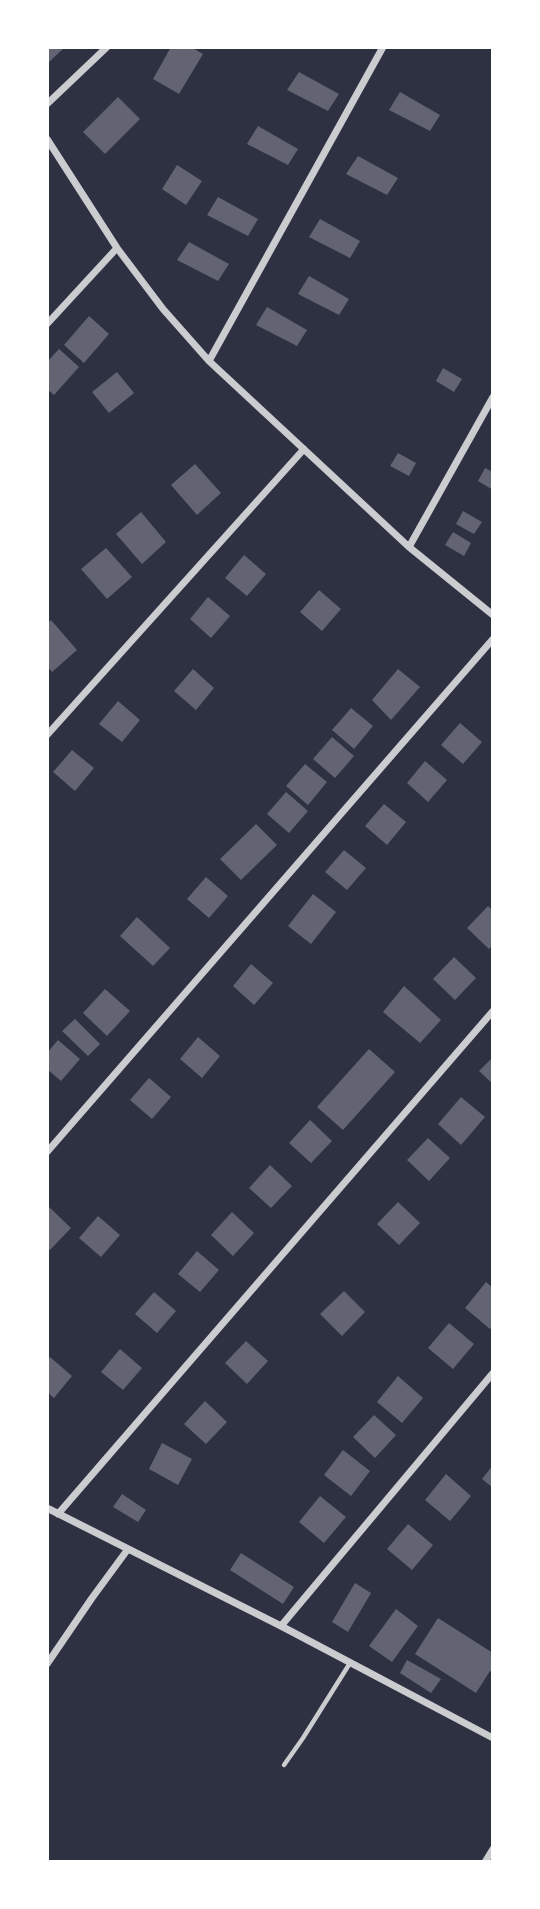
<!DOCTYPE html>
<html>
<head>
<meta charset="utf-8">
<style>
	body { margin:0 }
	#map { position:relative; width:540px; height:1909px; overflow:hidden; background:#2d3142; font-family:Helvetica,sans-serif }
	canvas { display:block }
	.frame { position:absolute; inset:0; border:49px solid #fff; pointer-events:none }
</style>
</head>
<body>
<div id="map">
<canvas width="540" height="1909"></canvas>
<div class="frame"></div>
</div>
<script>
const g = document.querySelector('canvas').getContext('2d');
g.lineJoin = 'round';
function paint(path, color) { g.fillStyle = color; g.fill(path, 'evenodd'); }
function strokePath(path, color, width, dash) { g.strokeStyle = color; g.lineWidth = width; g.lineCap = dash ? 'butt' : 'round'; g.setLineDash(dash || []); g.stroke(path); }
paint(new Path2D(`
	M47 47H65L47 64Z
	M171 47H191L203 54 179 94 153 79Z
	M299 72 339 94 328 111 287 90Z
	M400 92 440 115 430 131 389 110Z
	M118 97 140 119 105 154 83 132Z
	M258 126 298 149 288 165 247 144Z
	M358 156 398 178 387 195 346 174Z
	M177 165 202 181 186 205 162 189Z
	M218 197 258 219 248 236 207 215Z
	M320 219 360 241 350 258 309 237Z
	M189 242 229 264 218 281 177 260Z
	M309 276 349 299 339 315 298 294Z
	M267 307 307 330 297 346 256 325Z
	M89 316 109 334 84 363 64 345Z
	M59 349 79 367 54 395 47 389V362Z
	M443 368 462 379 454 392 436 381Z
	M117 372 134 393 109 413 92 392Z
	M398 453 416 463 409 476 390 466Z
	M195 464 221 493 197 515 171 485Z
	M485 468 493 472V490L478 481Z
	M463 511 482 522 474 534 456 524Z
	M141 512 166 542 142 564 116 534Z
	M453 532 471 543 464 556 445 545Z
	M106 548 132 577 107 599 81 569Z
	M244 555 266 574 247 596 225 578Z
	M319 590 341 609 322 631 300 612Z
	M208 597 230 616 211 638 190 619Z
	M51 620 77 650 52 672 47 666V624Z
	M193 669 214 688 196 710 174 691Z
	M398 669 420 687 391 720 372 700Z
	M118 701 140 720 122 742 99 724Z
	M351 708 373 726 354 749 332 730Z
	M460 723 482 742 463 764 441 745Z
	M332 737 354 756 335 778 313 759Z
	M72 750 94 768 75 791 53 772Z
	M425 761 447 780 428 802 407 783Z
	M305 764 327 782 308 805 286 786Z
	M286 792 308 811 289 833 267 814Z
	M384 804 406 822 387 845 365 826Z
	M256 824 277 845 241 880 220 859Z
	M344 850 366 868 347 890 325 872Z
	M206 877 228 896 209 918 187 899Z
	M313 894 336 912 311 944 288 926Z
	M488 906 493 911V945L489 949 467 928Z
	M137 917 170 948 153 966 120 936Z
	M454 957 476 978 455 1000 433 979Z
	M251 964 273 983 254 1005 233 986Z
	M404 986 441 1020 420 1043 383 1012Z
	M105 989 130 1011 107 1036 83 1013Z
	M75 1019 100 1044 88 1056 62 1031Z
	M198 1037 220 1056 202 1078 180 1059Z
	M58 1040 80 1059 61 1081 47 1069V1053Z
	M369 1049 395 1072 343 1130 317 1107Z
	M493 1057V1084L479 1071Z
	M149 1078 171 1097 152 1119 130 1100Z
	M461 1097 485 1117 461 1145 438 1124Z
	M310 1120 332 1141 311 1163 289 1143Z
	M428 1138 450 1158 429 1181 407 1160Z
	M270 1165 292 1186 271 1208 249 1188Z
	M398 1202 420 1223 399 1245 377 1224Z
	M49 1207 71 1228 50 1250 47 1248V1209Z
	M232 1212 254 1233 233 1256 211 1235Z
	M98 1216 120 1235 101 1257 79 1238Z
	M197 1251 219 1270 200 1292 178 1274Z
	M486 1282 493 1288V1326L490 1329 465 1308Z
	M344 1291 365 1312 342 1336 320 1314Z
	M154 1292 176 1311 157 1333 135 1314Z
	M449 1323 474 1344 453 1369 428 1348Z
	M246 1341 268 1361 247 1384 225 1363Z
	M120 1349 142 1368 123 1390 101 1372Z
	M50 1357 72 1376 54 1398 47 1392V1361Z
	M398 1376 423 1398 402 1423 377 1402Z
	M205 1401 227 1422 206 1444 184 1424Z
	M374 1415 396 1435 375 1458 353 1437Z
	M162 1443 192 1459 178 1485 149 1469Z
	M343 1450 370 1471 351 1496 324 1475Z
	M493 1465V1488L482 1479Z
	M446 1474 471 1496 450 1521 425 1500Z
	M122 1494 146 1510 138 1522 113 1507Z
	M320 1496 346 1517 324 1543 299 1522Z
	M408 1524 433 1545 412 1570 387 1549Z
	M241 1553 294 1587 283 1604 230 1570Z
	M355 1583 371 1593 348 1632 332 1622Z
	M396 1609 418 1626 392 1662 369 1646Z
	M438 1618 493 1653V1673L490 1671 476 1693 415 1654Z
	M407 1660 441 1679 431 1693 400 1673Z`), '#626471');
strokePath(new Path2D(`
	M284 1765 303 1738 350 1663`), '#caccd0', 4.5);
strokePath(new Path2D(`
	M47 104 107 47
	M47 139 117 248 163 309 209 361 409 547 493 615
	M47 324 117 248
	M209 361 383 47
	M409 547 493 397
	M47 735 304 449
	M47 1152 493 639
	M47 1508 281 1626 493 1738
	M58 1514 493 1011
	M281 1626 493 1373
	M47 1664 92 1598 128 1549
	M485 1862 493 1849`), '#caccd0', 7);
</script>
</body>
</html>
